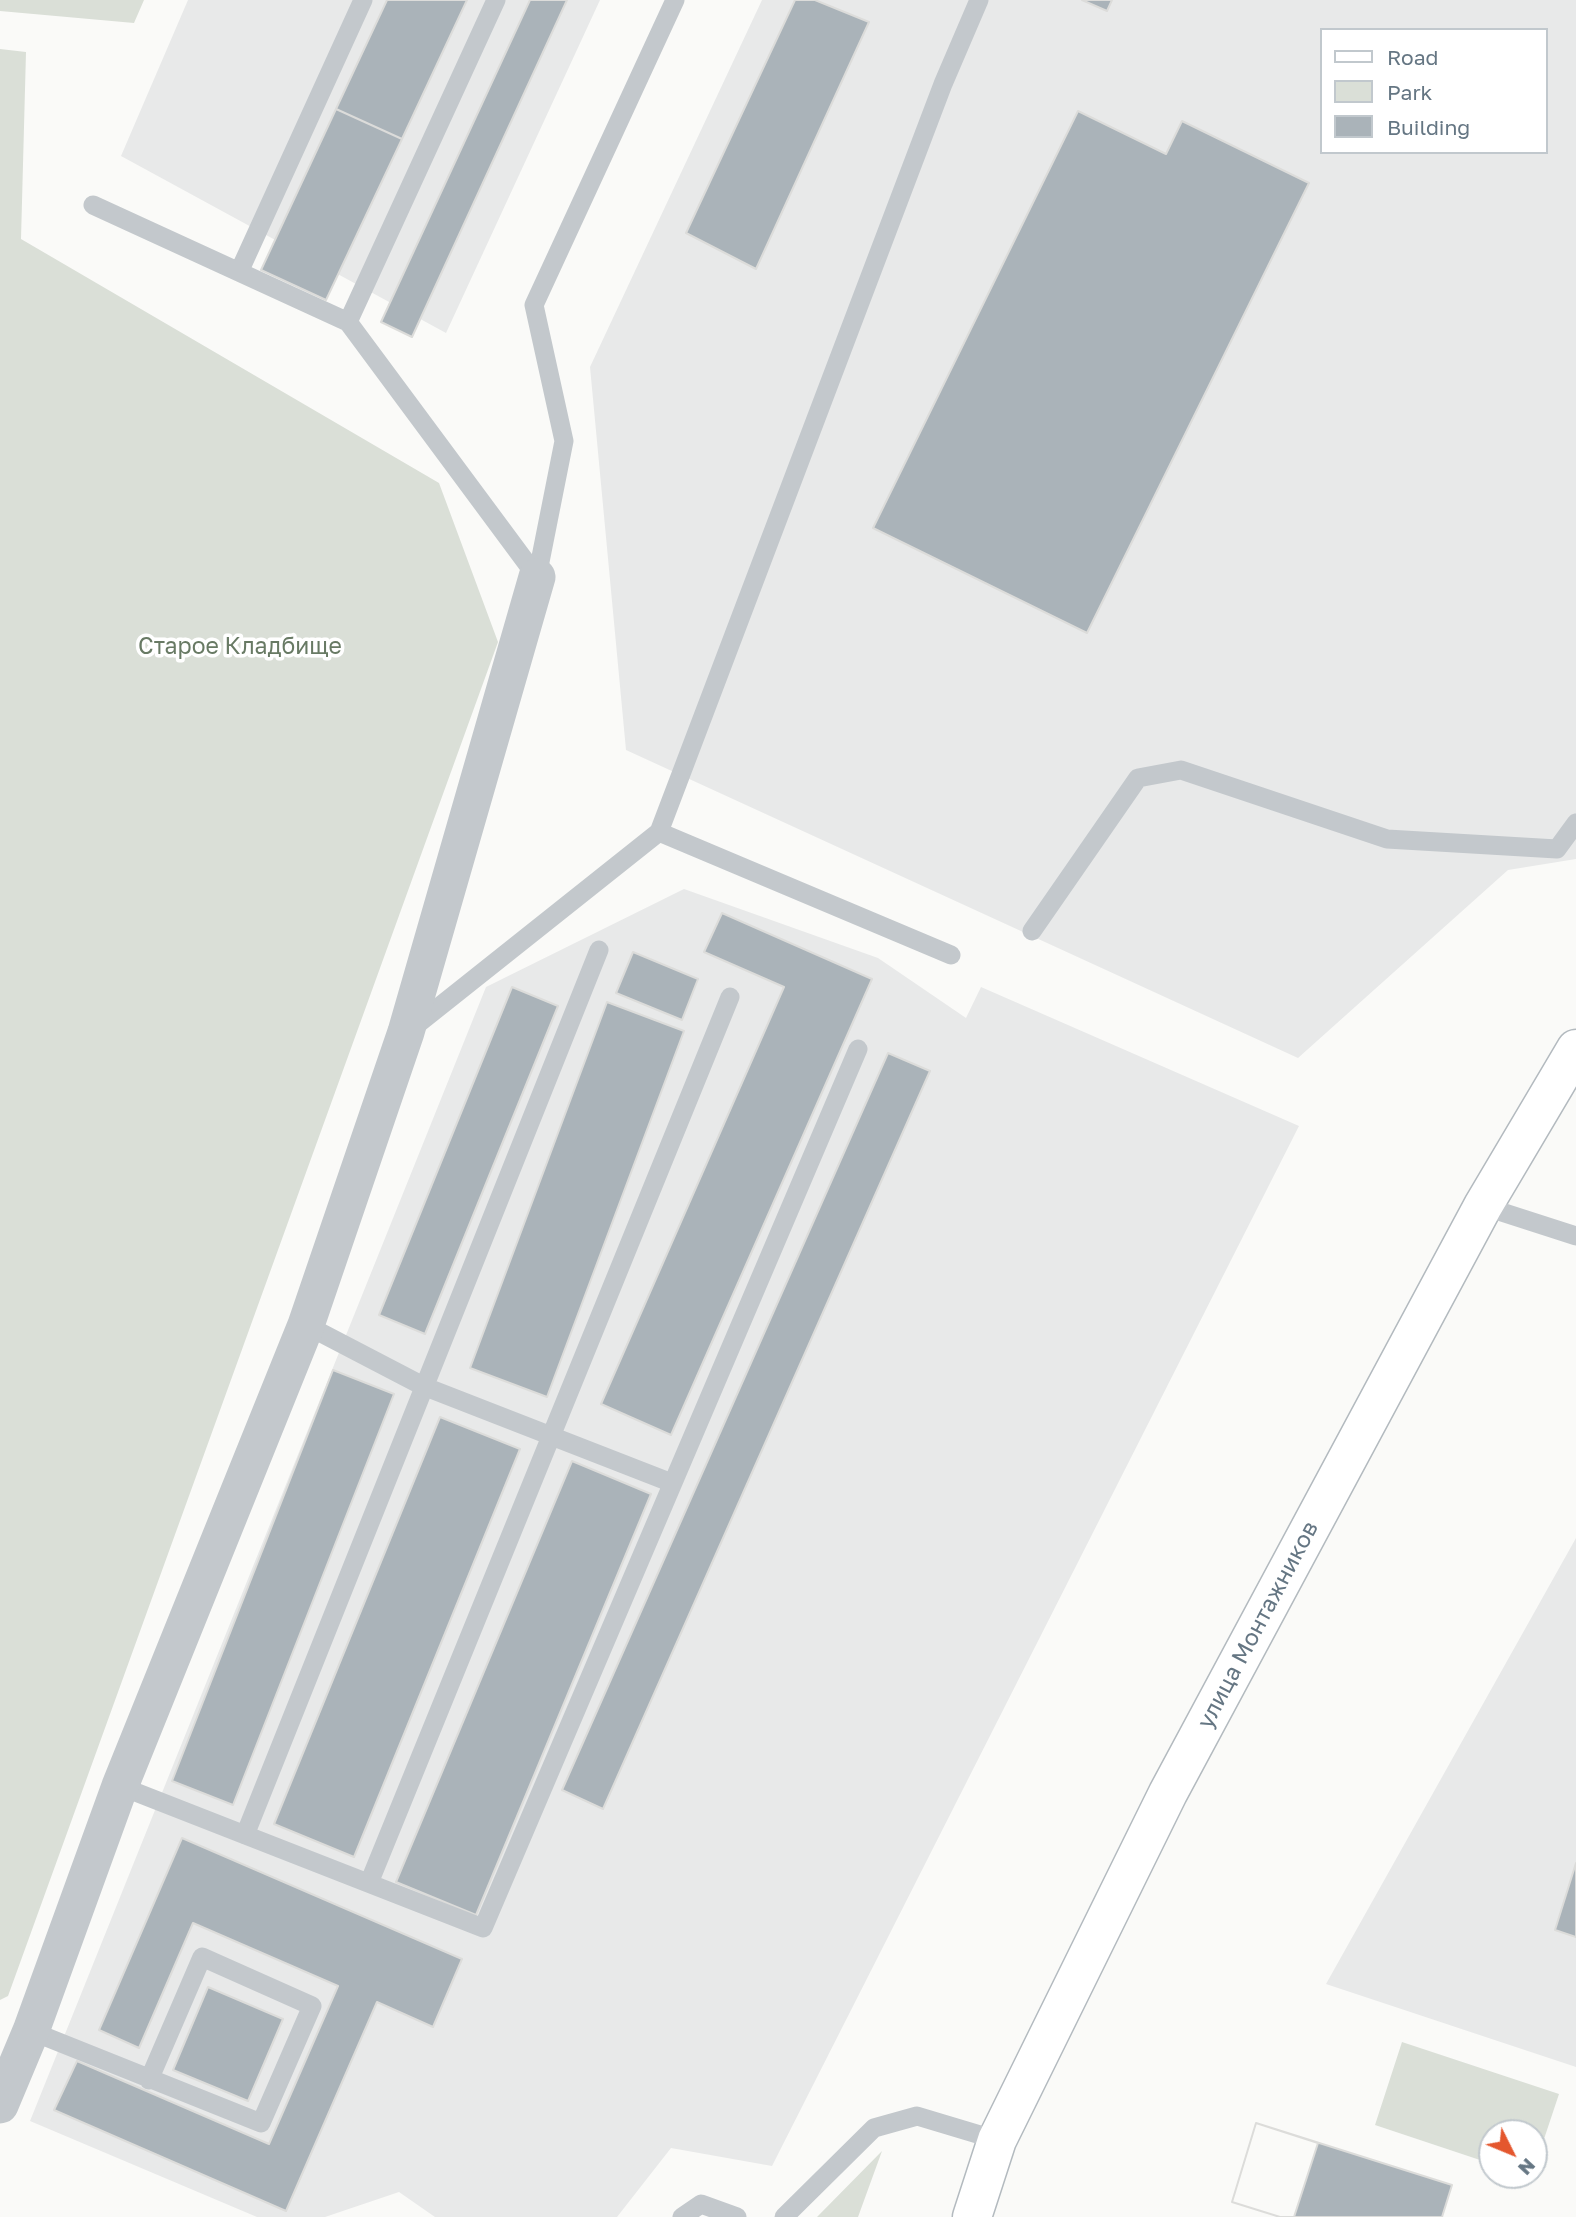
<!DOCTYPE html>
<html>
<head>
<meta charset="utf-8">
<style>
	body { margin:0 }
	#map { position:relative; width:1576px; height:2217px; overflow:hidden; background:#fafaf8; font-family:"Golos Text",sans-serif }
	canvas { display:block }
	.legend { position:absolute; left:1320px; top:28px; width:228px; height:126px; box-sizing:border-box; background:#fff; border:2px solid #c1c8cd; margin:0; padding:9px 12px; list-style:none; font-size:21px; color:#657683 }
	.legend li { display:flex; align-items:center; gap:14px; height:35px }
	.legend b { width:35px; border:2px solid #c1c8cd }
	.north { position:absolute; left:1478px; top:2119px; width:70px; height:70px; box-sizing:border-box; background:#fff; border:2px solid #c1c8cd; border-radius:50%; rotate:133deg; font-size:19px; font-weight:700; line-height:28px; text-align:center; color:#657683 }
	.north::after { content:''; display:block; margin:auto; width:24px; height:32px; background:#e4572e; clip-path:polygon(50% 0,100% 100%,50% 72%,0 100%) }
</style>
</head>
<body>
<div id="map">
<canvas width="1576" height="2217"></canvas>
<ul class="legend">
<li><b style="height:9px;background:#fff"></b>Road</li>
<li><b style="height:19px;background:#dadfd7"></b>Park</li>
<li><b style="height:19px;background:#aab3b9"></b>Building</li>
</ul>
<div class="north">N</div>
</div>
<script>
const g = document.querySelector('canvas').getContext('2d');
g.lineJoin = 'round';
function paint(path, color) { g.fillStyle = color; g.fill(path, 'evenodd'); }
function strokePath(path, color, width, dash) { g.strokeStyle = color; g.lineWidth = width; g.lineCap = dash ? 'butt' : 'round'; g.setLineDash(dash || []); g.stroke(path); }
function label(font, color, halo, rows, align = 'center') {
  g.font = font + ' "Golos Text",sans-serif'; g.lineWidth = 7; g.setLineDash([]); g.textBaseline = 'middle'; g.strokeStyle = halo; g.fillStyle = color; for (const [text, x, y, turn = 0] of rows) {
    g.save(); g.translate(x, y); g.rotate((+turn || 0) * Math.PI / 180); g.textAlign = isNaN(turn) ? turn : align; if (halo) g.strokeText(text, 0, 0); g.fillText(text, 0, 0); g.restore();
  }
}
paint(new Path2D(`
	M188 0H600L446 333 121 156Z
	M762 0H1576V859L1508 870 1298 1058 626 750 590 367ZM1322 30H1546V152H1322Z
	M684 889 878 958 966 1018 981 987 1299 1126 772 2166 671 2148 617 2217H435L399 2192 325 2217H257L30 2121 486 987Z
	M1576 1538V2067L1326 1984Z`), '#e8e9e9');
paint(new Path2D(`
	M0 0H144L134 23 0 11Z
	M0 49 26 52 21 239 439 483 498 642 8 1996 0 2000Z
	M1402 2042 1559 2094 1534 2169V2133H1492V2164L1375 2125Z
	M882 2151 858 2217H817Z`), '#dadfd7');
const building = new Path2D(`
	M387 0H467L402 139 336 109Z
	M530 0H567L412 337 381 322Z
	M795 0H815L869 22 756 269 686 233Z
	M1082 0H1112L1107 11Z
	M336 109 402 139 326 300 261 270Z
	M1078 111 1166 154 1182 121 1309 183 1087 633 873 528Z
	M722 913 872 979 671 1435 601 1404 784 987 704 952Z
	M633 952 698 979 682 1020 616 993Z
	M512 987 558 1006 425 1334 379 1315Z
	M607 1002 684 1031 547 1397 470 1368Z
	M888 1053 930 1071 603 1809 562 1790Z
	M333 1370 394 1394 233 1805 172 1781Z
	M440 1417 520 1449 354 1857 274 1824Z
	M572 1461 651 1494 476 1915 396 1882Z
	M182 1838 462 1959 433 2027 377 2002 286 2211 54 2110 77 2061 269 2144 338 1986 193 1923 139 2048 99 2030Z
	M1576 1863V1937L1555 1930Z
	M208 1987 283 2019 248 2101 173 2070Z
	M1256 2123 1318 2143 1294 2217H1280L1232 2202Z
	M1256 2123 1452 2185 1442 2217H1280L1232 2202Z`);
paint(building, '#aab3b9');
strokePath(building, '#dcdcda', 2);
const secondary = new Path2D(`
	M972 2217 997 2140 1168 1793 1483 1206 1576 1049`);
strokePath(secondary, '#b3babf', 41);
strokePath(new Path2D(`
	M93 205 348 322 537 577
	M239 272 363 0
	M348 322 496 0
	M537 577 564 441 534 305 675 0
	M659 832 943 84 979 0
	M1032 931 1138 778 1181 770 1387 839 1557 849 1576 823
	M410 1030 659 832 951 955
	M1483 1206 1576 1236
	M306 1325 423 1386 672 1483
	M120 1786 483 1928 858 1049
	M245 1835 599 950
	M369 1883 730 997
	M31 2031 261 2123 312 2006 202 1957 149 2080
	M682 2217 701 2204 737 2217
	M784 2217 874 2128 917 2116 997 2140`), '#c3c8cc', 19);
strokePath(new Path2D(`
	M0 2105 31 2031 120 1786 306 1325 406 1032 537 577`), '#c3c8cc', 37);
strokePath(secondary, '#fff', 38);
label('23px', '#687a64', '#fff', [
	["Старое Кладбище",240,647]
]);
label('23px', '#657683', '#fff', [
	["улица Монтажников",1258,1625,-62]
]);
</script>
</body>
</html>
